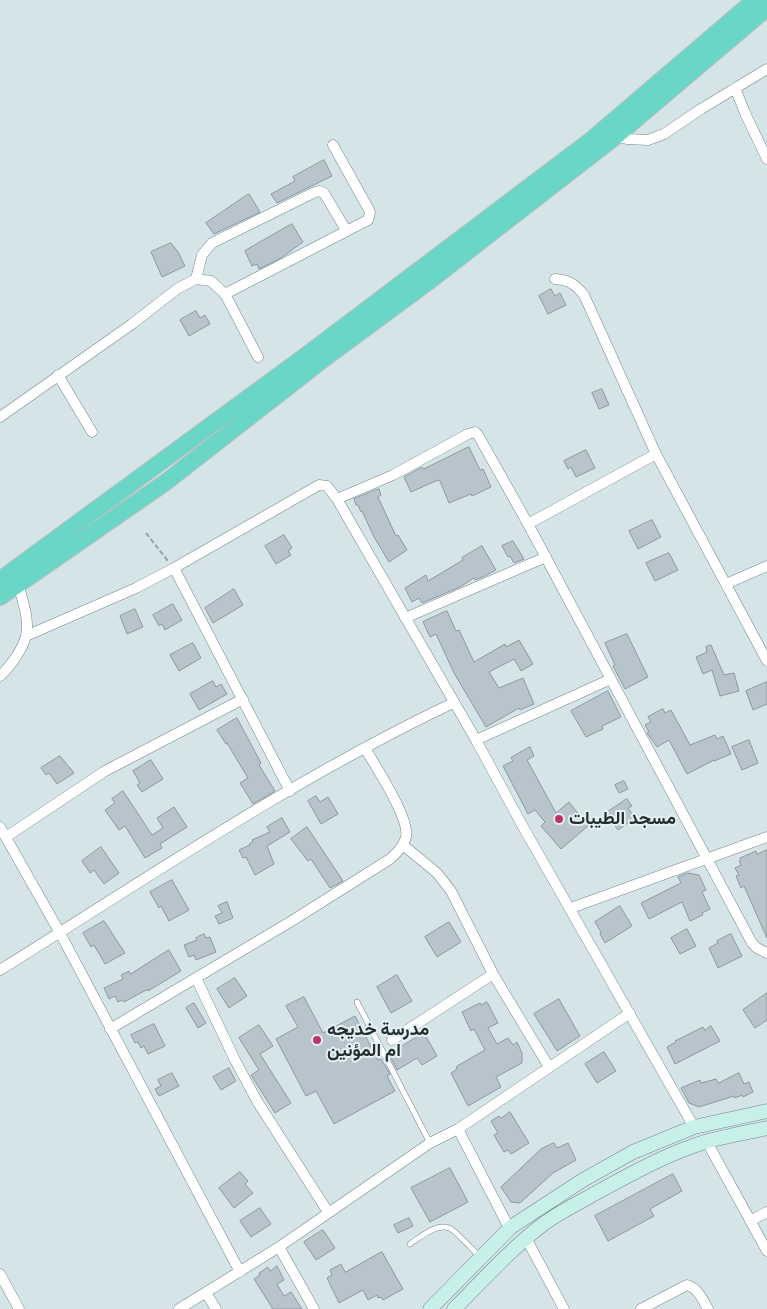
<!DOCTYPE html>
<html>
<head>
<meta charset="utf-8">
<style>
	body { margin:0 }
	canvas { display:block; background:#d4e4e7 }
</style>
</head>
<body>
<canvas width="767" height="1309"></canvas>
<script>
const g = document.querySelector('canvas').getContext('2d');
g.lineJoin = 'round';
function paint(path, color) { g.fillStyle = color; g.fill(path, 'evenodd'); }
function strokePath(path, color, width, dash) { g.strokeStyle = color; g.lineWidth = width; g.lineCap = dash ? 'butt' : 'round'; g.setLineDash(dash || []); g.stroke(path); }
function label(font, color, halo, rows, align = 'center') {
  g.font = font + ' Signika,Vazirmatn,sans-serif'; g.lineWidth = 4; g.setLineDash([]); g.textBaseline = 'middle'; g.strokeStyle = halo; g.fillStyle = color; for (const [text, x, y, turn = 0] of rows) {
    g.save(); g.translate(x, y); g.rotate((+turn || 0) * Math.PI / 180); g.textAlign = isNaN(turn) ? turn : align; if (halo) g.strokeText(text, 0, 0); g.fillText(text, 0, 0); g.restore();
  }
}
const building = new Path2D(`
	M324 160 332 176 277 203 271 194 295 181 293 177Z
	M249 194 260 212 214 234 206 223Z
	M292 224 303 242 281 258 259 269 257 264 252 266 245 251Z
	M171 243 178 252 185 266 162 277 151 252Z
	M551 289 555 296 560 293 566 305 548 314 539 296Z
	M196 311 200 318 205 315 210 324 189 336 180 320Z
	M602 389 609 405 599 409 592 393Z
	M469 447 480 470 483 469 491 487 472 496 471 494 449 503 440 481 438 480 411 492 404 477 422 467 423 469Z
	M586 450 595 468 576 477 571 467 568 469 564 461Z
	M379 489 381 495 378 497 396 536 398 535 407 550 389 562 374 537 362 511 361 512 358 505H356L354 499Z
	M652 520 661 537 638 549 629 531Z
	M284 535 292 548 288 551 291 555 276 564 265 546Z
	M513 541 524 559 514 563 510 556 508 557 502 546Z
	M482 546 496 570 485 576 475 580 474 578 460 587 422 603 419 598 412 602 405 588 426 575 428 581 463 560 462 558Z
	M669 553 678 570 655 581 646 563Z
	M234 589 243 605 213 623 205 608Z
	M173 604 182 620 165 630 162 624 159 626 153 615Z
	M135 609 143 627 127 634 120 616Z
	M447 611 456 631 459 630 474 662 505 644 506 647 519 640 533 664 521 671 514 659 489 672 499 688 523 678 534 704 520 710 519 708 486 727 454 673 436 634 430 637 423 622Z
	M627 634 648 677 625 689 613 666 615 665 605 643Z
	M193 643 201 658 179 671 170 655Z
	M711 645 724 675 734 673 739 691 720 696 712 670 703 674 696 657 707 652 706 647Z
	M213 681 216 687 221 684 227 694 199 710 190 694Z
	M767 682V704L753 710 746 691Z
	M608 691 621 717 602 726 603 729 586 737 571 711Z
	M663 709 665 713 671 710 690 745 715 735 717 739 723 736 731 754 714 761V760L687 774 669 740 657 747 647 733 649 732 645 725 651 722 648 717Z
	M237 718 261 763 259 765 275 791 253 804 240 783 248 778 227 743 226 744 217 730Z
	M749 740 758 763 742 770 732 747Z
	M530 747 534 756 527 760 556 813 569 802 588 826 561 849 541 826 545 822 535 810 528 814 503 766 513 761 511 758Z
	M60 756 74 773 57 784 49 773 46 775 41 768Z
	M151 760 163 779 142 792 137 785 140 783 133 771Z
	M624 781 628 789 619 793 615 785Z
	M123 791 152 835 163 828 157 818 174 807 187 827 160 844 162 848 145 858 125 826 119 830 105 810 115 803 112 799Z
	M316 796 320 802 328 797 338 814 321 824 308 801Z
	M627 799 632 806 628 808 635 818 618 830 606 813Z
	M282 818 290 832 267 846 274 864 255 875 246 857 243 858 239 850 250 845 249 844 253 842 252 840 270 832 267 827Z
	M307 827 343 881 330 888 311 859 308 861 291 839Z
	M101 847 119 873 104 884 94 870 90 873 82 861Z
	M767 850V938L744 886 741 888 736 876 739 875 735 868 741 865 739 861 741 860 740 858 756 851 757 854Z
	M688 873 699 875 706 890 702 892 710 909 702 913 703 915 690 921 682 902 649 919 641 903 681 883 678 877Z
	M172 880 189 910 169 921 161 906 159 908 150 892Z
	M227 902 233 918 219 924 215 916 222 913 218 906Z
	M620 906 632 926 605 943 600 934 601 932 595 922Z
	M104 921 125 953 105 964 94 945 91 947 83 933Z
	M449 922 461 942 437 957 425 937Z
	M687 929 696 946 680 954 671 938Z
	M204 934 206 938 210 937 216 952 196 960 194 955 189 957 184 945 197 940 196 938Z
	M731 934 742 956 718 968 709 948 718 943 717 941Z
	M169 950 181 971 148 991V989L124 1002 123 1000 118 1002 115 996 109 999 104 988 123 979 121 975 129 971 130 974Z
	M397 975 412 1001 391 1013 377 987Z
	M235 978 247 996 229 1008 217 989Z
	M767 993V1020L755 1028 743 1010Z
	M304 997 323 1033 355 1016 378 1060 381 1059 390 1074 387 1076 395 1091 334 1124 316 1091 306 1096 276 1039 298 1027 286 1006Z
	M559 999 580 1036 557 1051 534 1014Z
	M487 1002 498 1023 488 1028 497 1044 508 1038 513 1045 517 1042 522 1053V1063L496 1077 501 1087 468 1106 451 1073 456 1070 457 1066 485 1050 474 1029 471 1031 462 1012 480 1003 481 1005Z
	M194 1003 206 1023 198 1028 186 1008Z
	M154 1024 165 1046 148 1054 144 1046 141 1048 138 1042 135 1043 131 1035Z
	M259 1025 273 1046 260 1054 291 1103 275 1113 251 1075 259 1070 239 1038Z
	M711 1026 720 1041 675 1064 667 1047 676 1042 675 1041 703 1027 705 1030Z
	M424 1033 437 1056 422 1065 417 1058 397 1070 389 1054Z
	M604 1052 616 1071 597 1083 585 1064Z
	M229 1068 236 1081 221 1090 213 1077Z
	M172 1073 179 1086 159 1096 155 1089 161 1086 158 1080Z
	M739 1073 744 1084 749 1082 753 1092 743 1097 742 1095 735 1098 734 1096 699 1107 689 1103 681 1088 700 1080 701 1083 716 1079 718 1083Z
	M510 1112 529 1143 511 1154 508 1150 504 1152 494 1135 498 1133 491 1121 499 1116 501 1118Z
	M554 1143 557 1148 568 1143 576 1160 553 1173 520 1203 511 1202 501 1187 541 1149Z
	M450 1168 468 1202 430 1222 411 1188Z
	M240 1172 248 1181 245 1184 253 1193 234 1208 219 1188Z
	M673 1174 682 1191 650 1209 654 1216 608 1241 595 1216Z
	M260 1208 271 1224 251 1237 240 1221Z
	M409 1218 413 1226 398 1233 394 1225Z
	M323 1230 335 1248 316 1260 304 1242Z
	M382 1252 403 1289 383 1300 381 1297 378 1298 377 1295 368 1300 363 1290 339 1303 327 1278 332 1275 330 1270 341 1264 345 1272Z
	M277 1266 284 1280 277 1284 284 1296 291 1292 302 1309H273L254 1279 260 1275 259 1273 268 1267 270 1271Z`);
paint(building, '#b8c4cc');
strokePath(building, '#8d98a0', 1);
const service = new Path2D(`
	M357 1002 430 1143
	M410 1244C419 1238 436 1223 449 1228 455 1230 474 1251 480 1257`);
const minor = new Path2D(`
	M735 88 745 113 767 159
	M615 137 628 139 648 140 664 134 701 109 767 69
	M196 279 202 255 212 243 313 193 319 191 324 193 346 230
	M555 279C569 280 575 284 584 295L656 454 767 661
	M225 294 368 220 370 213 369 210 333 145
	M58 375 92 432
	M0 417 132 324 177 289 196 279 211 281 225 294 258 357
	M337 499 393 475 468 434 475 432 478 435 528 524 752 943 757 948 767 953
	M528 524 656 454
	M174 568 290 791
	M726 584 767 566
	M405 618 546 557
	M26 636 136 588 174 568 319 485 327 486 337 499 476 740 522 825 694 1127
	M0 676C11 666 22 650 26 636 30 620 22 599 18 584
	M476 740 611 679
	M0 827 60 933 240 1272
	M6 837 105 771 243 699
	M403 845 437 873 451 891 493 974 549 1067
	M571 908 767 837
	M0 970C149 877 295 778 453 703
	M196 978 235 1060 257 1101 328 1212
	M110 1029 290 922 390 859C397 853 404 846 406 837 410 818 375 766 365 748
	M392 1040 493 974
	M458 1129 506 1222 511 1227
	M707 1142 767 1251
	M750 1221 767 1212
	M526 1238 564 1309
	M279 1247 314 1309
	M0 1274 19 1309
	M206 1293 216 1309
	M179 1309 279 1247 430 1143 458 1129 630 1013
	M641 1309 687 1285C698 1288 703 1300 708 1309`);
const secondary = new Path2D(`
	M430 1309 511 1227 583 1180 633 1152 694 1127 767 1111
	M454 1309C483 1280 510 1250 542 1225 558 1213 577 1204 594 1194 631 1174 668 1153 708 1141 727 1136 747 1132 767 1128`);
const trunk = new Path2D(`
	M0 580 308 354 590 141 755 0
	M0 597 166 482 325 358 432 279 615 137 767 8`);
strokePath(service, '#778588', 6);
strokePath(minor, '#778588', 11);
strokePath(secondary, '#778588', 15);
strokePath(trunk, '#bec0c0', 18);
strokePath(new Path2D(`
	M146 533 168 561`), '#95a2a4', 2, [5, 2.5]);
strokePath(service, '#fff', 5);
strokePath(minor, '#fff', 10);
strokePath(secondary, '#c7f0e9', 14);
strokePath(trunk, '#6ad6c6', 16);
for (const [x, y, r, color] of [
	[559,819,5,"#be3368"],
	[317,1040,5,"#be3368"]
]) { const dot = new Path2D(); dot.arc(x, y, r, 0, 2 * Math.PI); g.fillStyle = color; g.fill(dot); strokePath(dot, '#e1f1f4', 2); }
label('bold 18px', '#272d2e', '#e1f1f4', [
	["مسجد الطيبات",569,819],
	["مدرسة خديجه",327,1030],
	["ام المؤنين",327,1051]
], 'left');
</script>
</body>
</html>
